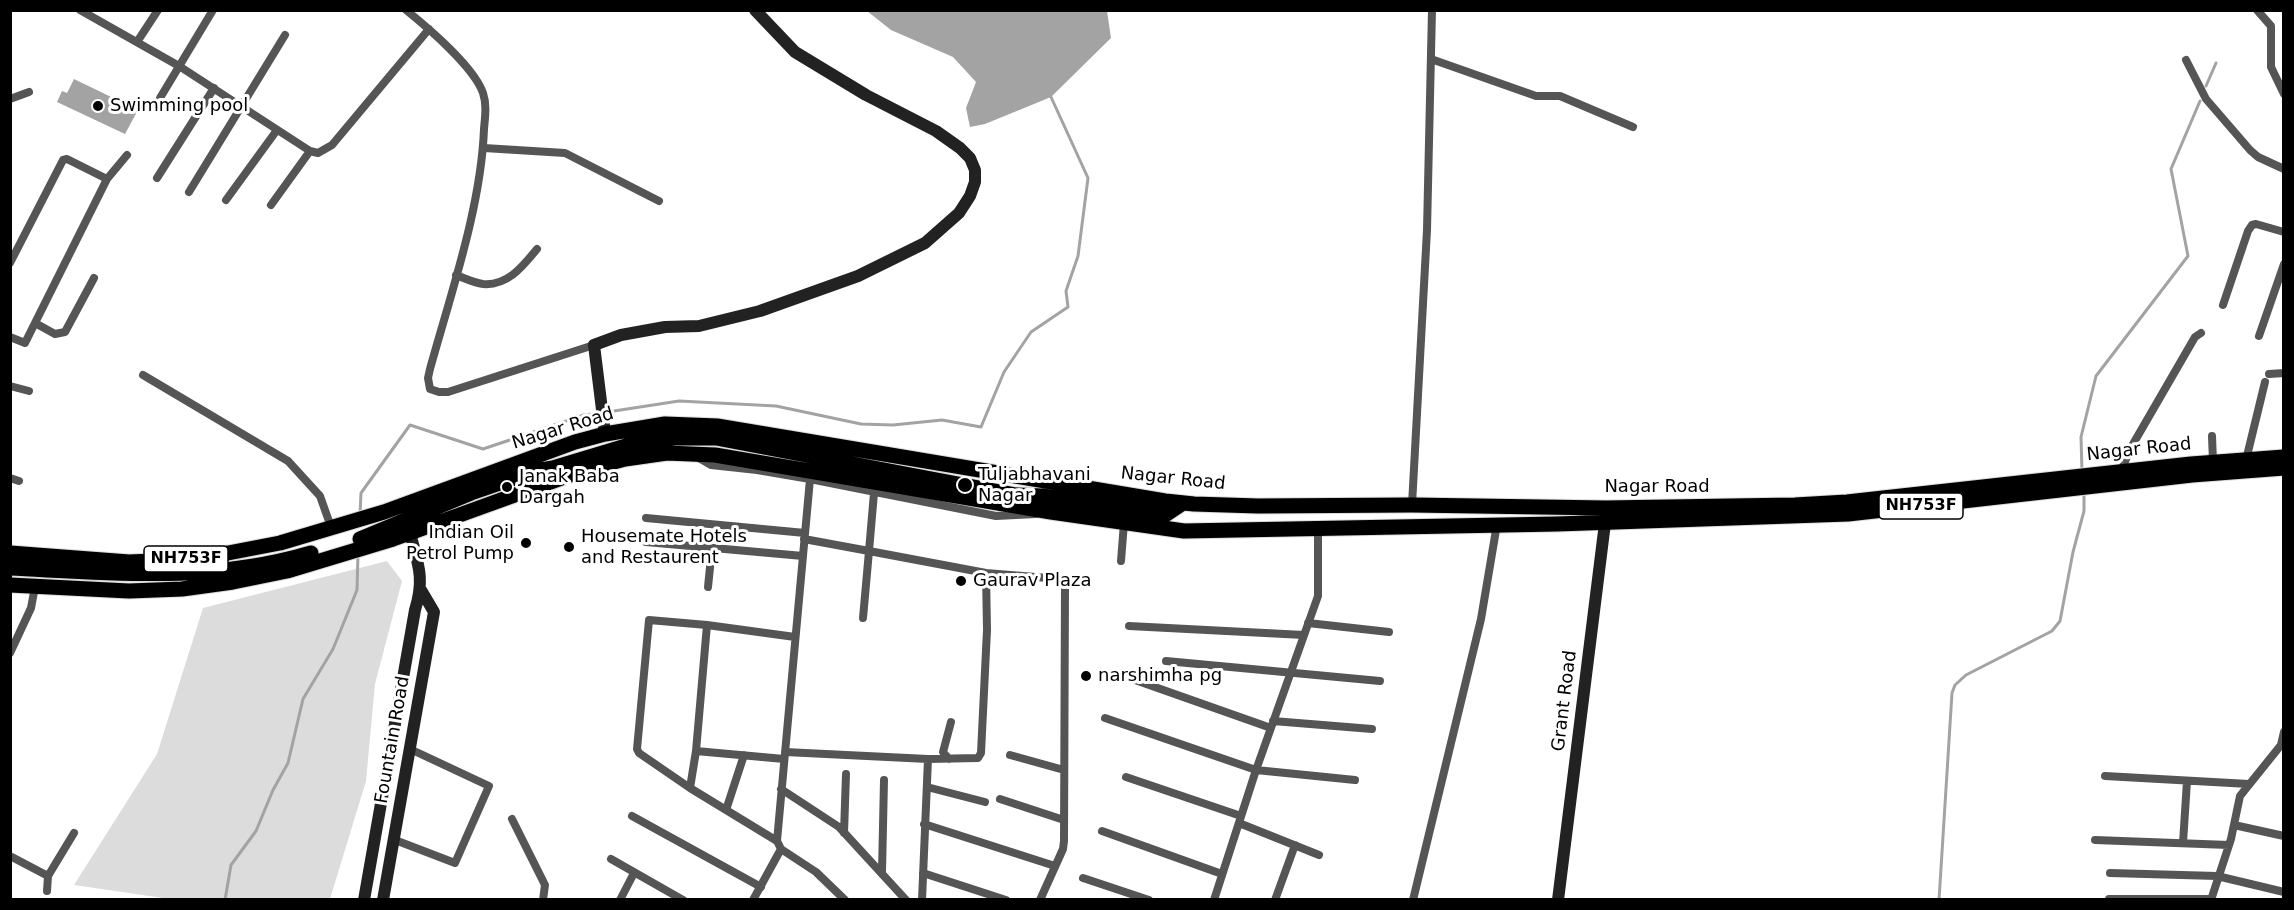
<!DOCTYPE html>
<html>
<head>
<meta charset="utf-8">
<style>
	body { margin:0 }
	#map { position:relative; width:2294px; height:910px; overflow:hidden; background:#fff; font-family:"DejaVu Sans",sans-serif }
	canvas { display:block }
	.frame { position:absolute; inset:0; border:12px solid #000; pointer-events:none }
</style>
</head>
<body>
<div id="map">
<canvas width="2294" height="910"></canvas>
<div class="frame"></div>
</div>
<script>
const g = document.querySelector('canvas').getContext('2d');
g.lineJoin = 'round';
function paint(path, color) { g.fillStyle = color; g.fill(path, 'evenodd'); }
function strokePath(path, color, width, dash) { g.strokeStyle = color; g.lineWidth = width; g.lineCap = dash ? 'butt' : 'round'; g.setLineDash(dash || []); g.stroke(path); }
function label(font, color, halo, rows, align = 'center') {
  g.font = font + ' "DejaVu Sans",sans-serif'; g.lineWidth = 6; g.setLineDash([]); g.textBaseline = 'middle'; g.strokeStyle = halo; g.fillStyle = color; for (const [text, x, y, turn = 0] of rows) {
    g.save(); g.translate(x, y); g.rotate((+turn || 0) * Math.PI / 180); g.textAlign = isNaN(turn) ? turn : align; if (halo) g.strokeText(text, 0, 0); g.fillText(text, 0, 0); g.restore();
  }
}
paint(new Path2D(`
	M387 561 402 581 375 684 366 781 330 899H170L74 885 157 754 203 608Z`), '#dcdcdc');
paint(new Path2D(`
	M867 11H1107L1111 38 1051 97 985 124 970 127 966 108 976 82 953 57 891 30Z
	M74 79 138 110 125 134 57 102 62 91 67 93Z`), '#a3a3a3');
strokePath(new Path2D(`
	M2206 86 2216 63
	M614 411 679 401 776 406 861 424 893 425 942 420 981 427 1004 372 1031 332 1068 307 1066 291 1078 256 1088 178 1051 97
	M2082 472 2081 437 2096 376 2188 256 2171 169 2200 101
	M360 515 361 493 410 425 483 449 584 415 599 413
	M225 900 231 865 256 831 273 790 288 763 303 699 333 649 357 590 358 554
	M1939 900 1952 693 1955 685 1966 675 2052 631 2060 621 2073 552 2084 511V496`), '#a3a3a3', 3);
const highway = new Path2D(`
	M360 539 471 493 535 471 553 468 636 443 675 438H716L1016 495 1042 496 1165 515 1183 503
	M10 553 129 562 179 560 228 553 280 543 384 512 575 442 605 434 665 424 717 426 1165 501 1194 504 1258 506 1412 505 1606 508 1795 505 1847 502 2191 464 2284 457
	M10 568C114 573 210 583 311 553
	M10 585 129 591 182 589 233 582 287 571 393 539 584 470 625 459 667 453 715 455 1051 512 1184 531 1557 524 1848 514 2192 475 2284 468`);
strokePath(highway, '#dbdbdb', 17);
strokePath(new Path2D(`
	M80 10 179 66 310 151 318 153 332 145 429 29
	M406 10C427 27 474 67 483 93 487 105 485 117 484 129 481 207 451 293 430 369L428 378 430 389 439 392H448L594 345
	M2257 10 2271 26V67L2284 94
	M137 42 158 10
	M1431 59 1536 96H1560L1633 127
	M2186 60 2206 99 2250 150 2258 157 2284 169
	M160 98 213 10
	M10 99 29 92
	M484 148 565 153 659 201
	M157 178 214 88
	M189 192 285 35
	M226 200 277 130
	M271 205 310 151
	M10 263 63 160 67 159 107 179 127 155
	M456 275C464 278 474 283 483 284 508 286 523 266 537 249
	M2223 305 2248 231 2252 225 2256 224 2284 232
	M35 323 55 334 65 332 94 278
	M2259 336 2284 264
	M10 337 25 343 107 179
	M2269 374 2284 373
	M143 375 288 461 320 496 331 527
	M10 386 29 391
	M2212 436 2213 462
	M699 458 711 465 757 470 810 479 996 516 1036 514
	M2246 460 2265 382
	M2121 472 2129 451 2195 337 2201 333
	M10 478 19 481
	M874 493 869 551 986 573 1060 579 1065 584 1064 841 1063 849 1040 900
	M1412 505 1427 230 1432 10
	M646 518 805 533
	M804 539 869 551 863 618
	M646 542 803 556
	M1121 561 1124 523
	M708 587 712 548
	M1308 623 1389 632
	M707 625 795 637
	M1129 626 1304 635
	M10 653 31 608 34 592
	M1166 661 1380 681
	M1118 674 1271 728
	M1105 718 1256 770 1355 780
	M1273 721 1372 729
	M696 751 784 759
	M785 752 928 759 978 758 981 753 987 630 986 573
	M1010 755 1064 770
	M949 759 943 752 951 722
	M2105 776 2249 784
	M1126 777 1241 816
	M927 787 985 802
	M690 788 696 751 707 625 649 620 637 749 639 753 690 788 777 841 781 849 816 872 845 900
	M781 789 839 827 906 900
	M1000 799 1064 820
	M726 810 744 755
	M632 816 761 887
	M512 819 545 885 543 900
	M1239 823 1319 855
	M924 824 1055 866
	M2234 825 2284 836
	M1102 831 1222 874
	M844 833 846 774
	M395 840 455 863 489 786 410 749
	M2095 840 2229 845
	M777 841 810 479
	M2183 843 2187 781
	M10 856 48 876 47 891
	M611 859 683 900
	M882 872 884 780
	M923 873 1006 900
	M2110 873 2217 876 2284 892
	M48 876 74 833
	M1083 878 1149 900
	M2109 899H2211
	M620 900 634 873
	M753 900 781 849
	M922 900 928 759
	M1214 900 1256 770 1318 596V527
	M1275 900 1295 845
	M1413 900 1481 619 1497 524
	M2211 900 2231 839 2240 796 2281 745 2284 732`), '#555', 8);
strokePath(new Path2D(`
	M605 434 594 345 621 335 665 327 699 326 760 311 858 276 925 243 959 213 970 196 975 182V170L970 158 960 148 936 131 866 95 795 52 755 10
	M364 900 415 610C425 578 418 564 410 533
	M383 900 434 612 421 590
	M1558 900 1606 515`), '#222', 12);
strokePath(highway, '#000', 15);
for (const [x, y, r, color] of [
	[98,106,6,"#000"],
	[965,485,8,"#000"],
	[507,487,6,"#000"],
	[526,543,6,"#000"],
	[569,547,6,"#000"],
	[961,581,6,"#000"],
	[1086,676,6,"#000"]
]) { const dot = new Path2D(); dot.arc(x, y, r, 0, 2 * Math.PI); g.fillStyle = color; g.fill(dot); strokePath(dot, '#fff', 2); }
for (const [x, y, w] of [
	[1921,506,84],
	[186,559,84]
]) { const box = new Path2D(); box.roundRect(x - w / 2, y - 13, w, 26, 4.5); g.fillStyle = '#fff'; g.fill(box); strokePath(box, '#000', 1.5); }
label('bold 16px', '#000', null, [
	["NH753F",1921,506],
	["NH753F",186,559]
]);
label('18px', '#000', '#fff', [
	["Swimming pool",110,106],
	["Tuljabhavani",978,475],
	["Nagar",978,496],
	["Janak Baba",519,477],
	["Dargah",519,498],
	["Indian Oil",514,533,"right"],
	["Petrol Pump",514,554,"right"],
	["Housemate Hotels",581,537],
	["and Restaurent",581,558],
	["Gaurav Plaza",973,581],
	["narshimha pg",1098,676]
], 'left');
label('18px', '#000', '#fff', [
	["Nagar Road",563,429,-17],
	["Nagar Road",2139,450,-6],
	["Nagar Road",1173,479,6],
	["Nagar Road",1657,487],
	["Grant Road",1565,701,-83],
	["Fountain Road",393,740,-80]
]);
</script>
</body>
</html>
